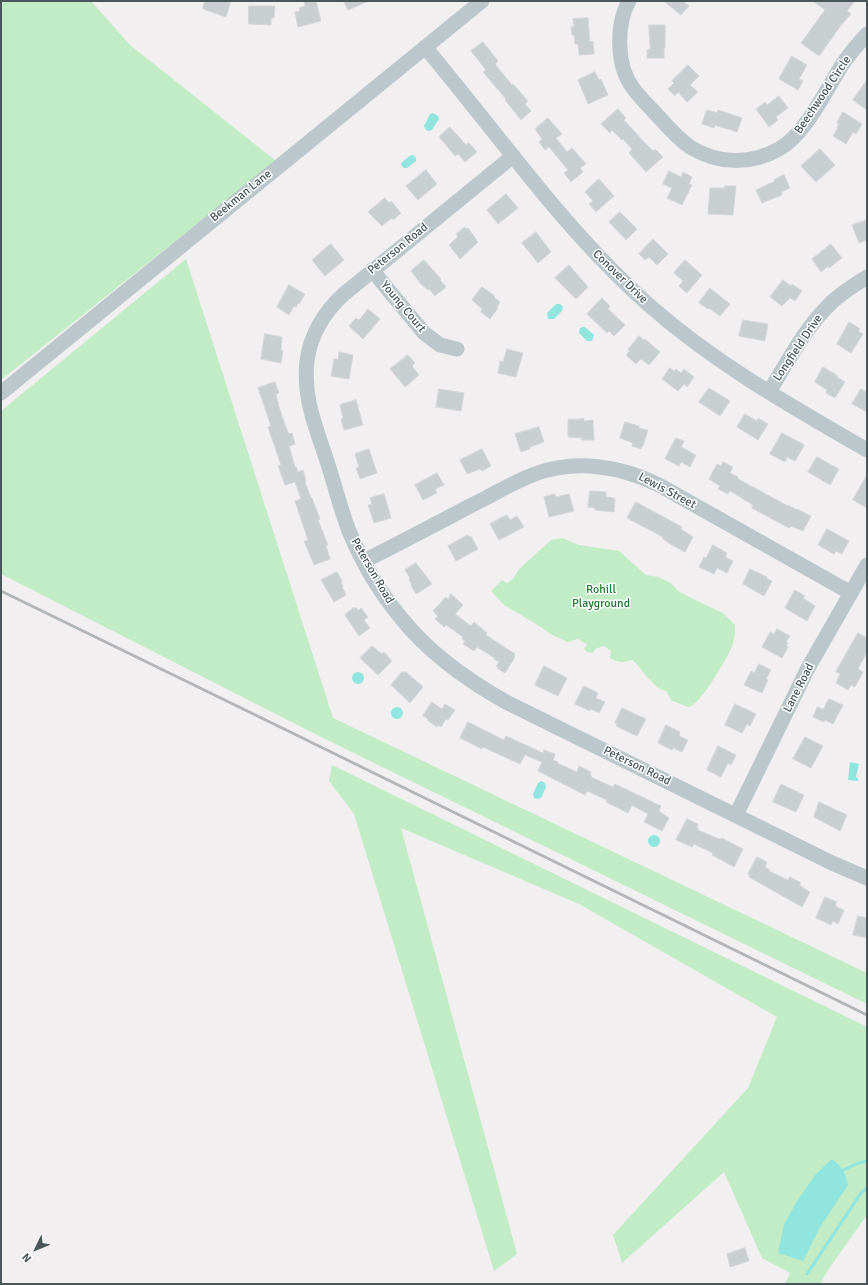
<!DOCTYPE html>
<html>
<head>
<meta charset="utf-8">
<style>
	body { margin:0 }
	#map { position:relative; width:868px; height:1285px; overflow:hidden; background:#f1eff0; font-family:Signika,sans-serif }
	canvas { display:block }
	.frame { position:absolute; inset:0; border:2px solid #49575b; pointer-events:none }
	.north { position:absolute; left:16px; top:1229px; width:40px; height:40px; -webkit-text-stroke:3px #fff; paint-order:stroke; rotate:227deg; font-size:11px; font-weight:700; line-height:16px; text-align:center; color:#49575b }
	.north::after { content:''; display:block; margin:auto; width:14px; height:18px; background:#49575b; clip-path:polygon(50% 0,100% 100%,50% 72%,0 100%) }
</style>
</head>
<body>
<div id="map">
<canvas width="868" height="1285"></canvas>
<div class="frame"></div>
<div class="north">N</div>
</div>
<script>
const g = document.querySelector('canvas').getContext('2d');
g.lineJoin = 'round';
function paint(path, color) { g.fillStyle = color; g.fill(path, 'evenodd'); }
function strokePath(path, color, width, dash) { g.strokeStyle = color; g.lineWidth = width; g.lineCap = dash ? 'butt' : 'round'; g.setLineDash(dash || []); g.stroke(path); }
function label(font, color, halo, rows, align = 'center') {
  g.font = font + ' Signika,sans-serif'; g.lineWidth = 3; g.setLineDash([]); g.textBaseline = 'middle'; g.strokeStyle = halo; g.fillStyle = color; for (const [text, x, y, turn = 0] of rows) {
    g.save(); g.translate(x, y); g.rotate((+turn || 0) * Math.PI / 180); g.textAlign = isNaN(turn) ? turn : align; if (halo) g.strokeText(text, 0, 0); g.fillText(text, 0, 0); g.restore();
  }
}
paint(new Path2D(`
	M1 1H91L130 45 276 161 1 380Z
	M186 259 333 718 867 973V1004L321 737 1 574V411Z
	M562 538 579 545 619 551 646 575 658 577 671 583 678 591 691 598 723 613 735 625C735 632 735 639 732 646 728 657 700 705 689 707 688 707 675 702 672 701L666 691 658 688 647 677 636 663 632 660C623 663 618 663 610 658L611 651 604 646 595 649 593 653 587 652 584 649 587 644 578 639 568 642 550 634 541 627 504 605 491 591 502 580 507 583 513 579 519 569 551 540Z
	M332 765 867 1027V1215L828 1270 820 1284H785L790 1273 762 1258 724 1172 622 1263 613 1235 748 1088 777 1017 579 904 401 828 517 1254 494 1271 354 814 329 781Z`), '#c1ecc6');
paint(new Path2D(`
	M433 113 438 116 439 119 432 130 429 131 426 130 424 126 430 114Z
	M411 155H413L416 158V161L407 168H404L401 165 402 162Z
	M556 304H560L563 307 562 311 554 319H548L547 313Z
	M583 327H585L594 335 592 341H587L579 333 580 328Z
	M352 678a6 6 0 1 1 12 0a6 6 0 1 1-12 0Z
	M391 713a6 6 0 1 1 12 0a6 6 0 1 1-12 0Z
	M850 762 859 764 856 777 858 778V781L848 780Z
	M541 781 545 783 546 787 541 798 538 799 534 798 533 794 538 783Z
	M648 841a6 6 0 1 1 12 0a6 6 0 1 1-12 0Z
	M832 1159C843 1168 845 1172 848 1185L819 1229 803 1261 778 1253 784 1224 799 1198 816 1174Z`), '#91e5df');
strokePath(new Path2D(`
	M843 1170 856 1164 867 1161
	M807 1274 861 1193 867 1188`), '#91e5df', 3);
const building = new Path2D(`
	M205 1H231L226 17 203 9Z
	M304 1H316L321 21 298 27 295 12 300 11 299 8 305 6Z
	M344 1H369L348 10Z
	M664 1H683L689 6 681 15Z
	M813 1H855L847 11 851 14 842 24 819 56 801 43 825 10Z
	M249 6H275L274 18H271V25L249 24Z
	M588 18 590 42 593 41 594 54 579 55 578 44H575L574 35H572L571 27H574L573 19Z
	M649 25H665V48H664V58H647V50L650 49Z
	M483 42 498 61 495 64 512 85 513 84 528 101 525 104 531 111 521 120 505 100 506 99 483 72 486 70 471 51Z
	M792 56 807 65 799 79 803 81 798 90 779 79Z
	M688 65 699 76 690 85 698 92 687 102 678 92 675 96 668 89 674 83 672 81Z
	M595 72 599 80 601 79 608 95 588 104 578 80Z
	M867 80V110L853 100Z
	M779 96 788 108 776 117 778 120 769 127 756 109 765 102 767 105Z
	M618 109 626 118 624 120 643 141 653 151 655 149 663 157 646 172 629 153 632 149 623 139 622 140 612 130 610 133 601 124Z
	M707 110 717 113 718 110 742 118 737 132 715 125 714 128 702 124Z
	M843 112 862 124 856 134 853 132 846 144 833 136 838 128 837 127 839 124 837 123Z
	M548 118 562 134 556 138 567 152 572 148 586 164 580 168 583 172 571 182 564 173 568 170 549 147 545 150 539 142 542 139 535 129Z
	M450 127 466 145 469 143 477 152 465 162 458 154 455 156 439 137Z
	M820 149 835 165 816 182 801 166Z
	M426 170 437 184 418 200 406 186Z
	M669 171 681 177 683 172 692 177 689 184 692 185 682 205 667 198 672 188 663 184Z
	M784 175 790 188 781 192 782 195 762 203 756 190 775 181 774 180Z
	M599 179 614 196 596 212 589 204 593 201 585 192Z
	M725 186H736L733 215 708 214 710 188H725Z
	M506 194 518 208 498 224 487 210Z
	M385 198 389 203 391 201 401 213 393 220 392 218 382 226 368 212Z
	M620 212 637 229 626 240 609 222Z
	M867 220V240L859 243 852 225Z
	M465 227 467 229 468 228 478 242 460 259 449 245 458 237 456 234Z
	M536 232 551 252 538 263 522 243Z
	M653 239 668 254 657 265 649 257 645 260 639 254Z
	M331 244 344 260 325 276 312 260Z
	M831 244 842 258 829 268 828 266 821 272 812 259Z
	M424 260 441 279 440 280 446 287 435 296 429 289 428 290 421 284 411 271Z
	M685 260 702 275 687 293 679 286 683 281 674 273Z
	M569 265 588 287 576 299 555 278Z
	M783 280 791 286 792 284 802 291 795 301 790 298 782 306 770 297Z
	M289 285 305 294 299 304 298 303 296 307 294 306 289 315 277 307Z
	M482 287 495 296 494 297 500 302 497 307 498 308 490 319 481 312 482 309 472 300Z
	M710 288 730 304 720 316 709 308 708 309 699 303Z
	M602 298 610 306 608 309 625 325 614 336 609 331 607 333 587 314Z
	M368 309 380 319 363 339 349 326 356 318 359 320Z
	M743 320 768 324 765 341 739 336Z
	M849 322 860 329 858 331 863 334 851 353 837 344Z
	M265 334 282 337 281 350 283 351 281 363 261 359Z
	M639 336 644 340 645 339 660 352 649 365 641 359 636 364 626 355 630 351 628 350Z
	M507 349 523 353 516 377 498 373 500 361 503 362Z
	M339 352 353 355 349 379 331 376 334 359H338Z
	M408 355 415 363 412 366 419 375 405 387 390 369Z
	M823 367 838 376 837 377 845 382 835 398 826 393 827 390 815 382Z
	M670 368 674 371 676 369 681 373 684 369 694 377 687 387 684 384 678 391 662 379Z
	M275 382 279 393 276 394 279 407 286 427 289 434 292 433 295 444 289 446 295 467 296 466 298 472 303 470 306 481 305 482 311 498H312L320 519 318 520 328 545 326 546 330 559 314 565 304 541 308 540 295 501 301 499 295 482 285 485 278 466 281 465 268 427 271 426 258 388Z
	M709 388 730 401 720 416 699 402Z
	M439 389 464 393 461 411 436 407Z
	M861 389 867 392V412L852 404Z
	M356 400 363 425 344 430 341 419 343 418 340 405Z
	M745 414 757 421 758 418 768 424 758 440 737 427Z
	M584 419V421L593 420 594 440H582V438L568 437V420Z
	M625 422 639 426V428L648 430 643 446H642L641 449 632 446 633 443 620 438Z
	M539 427 544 442 530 447V449L521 452 515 434Z
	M782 433 803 444 804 446 795 461 787 457 785 462 770 454Z
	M676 438 684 441 681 447 696 455 690 467 681 462 679 466 665 459Z
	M369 449 377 473 360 479 356 468 359 467 355 454Z
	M482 449 491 466 482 471 480 469 467 474 460 460Z
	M817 457 839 469 830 485 808 472Z
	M723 462 733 467 730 473 738 477V479L788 506V505L797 510V509L811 516 803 531 791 526 789 528 752 508 753 505 730 491 728 494 718 489 720 486 709 479 717 464 721 466Z
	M437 473 444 485 435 489 437 493 423 500 415 485Z
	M867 475V508L853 500Z
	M590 491 606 492V497L615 498 614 512 595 510V508L588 507Z
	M384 494 391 518 374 523 368 505 372 504 370 498Z
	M555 494 556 497 569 494 574 511 549 517 544 497Z
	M636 502 682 527 681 529 693 537 685 552 670 544 662 538 663 537 627 518Z
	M507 515 510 520 517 516 524 527 499 540 490 524Z
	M827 529 849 541 842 554 836 551 834 554 818 545Z
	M468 535 469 537 471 536 478 549 456 561 448 546Z
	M713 545 727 553 725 557 733 561 727 573 717 568 714 574 699 567 704 557 706 558Z
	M416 563 432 584 416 594 412 587 411 584 409 579 410 578 405 570Z
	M750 569 767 577V579L772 581 764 596 743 584Z
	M337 572 342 581 341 582 343 586 342 587 346 595 334 602 321 580Z
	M795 590 805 596 803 598 815 606 807 621 785 608Z
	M451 594 463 605 455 614 471 626 474 622 487 633 486 635 515 654 514 656 515 657 505 673 497 668 498 667 496 666 499 662 494 659 495 658 477 647 474 651 463 644 465 641 462 639 463 637 446 625 444 627 435 619 438 616 433 611 446 597 448 599Z
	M353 608H357L358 611 361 608 368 617 364 620 370 628 359 636 345 615Z
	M777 629 790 636 786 642 788 643 786 646 788 647 782 658 762 647 770 632 774 634Z
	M858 633 867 638V652L858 669 863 672 855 687 851 685 848 690 836 683 840 674 836 672Z
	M372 646 382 654 384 652 392 661 378 675 360 658Z
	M759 664 771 670 766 679 768 680 762 693 744 685 751 671 754 673Z
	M544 666 567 678 558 696 535 685Z
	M402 672H406L423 687 410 703 391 685Z
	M584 686 598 693 596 698 605 702 599 713 591 709 590 711 575 704Z
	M829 699 843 705 833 724 825 720 824 722 813 717 817 707 823 709Z
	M432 702 442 709 445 704 455 710 448 720 446 719 441 727 438 725 437 727 427 720 428 719 423 716Z
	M735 704 756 714 750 726 747 724 742 733 725 725Z
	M622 708 646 719 637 736 616 726 617 724 615 723Z
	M468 722 504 740 506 736 543 753 544 750 555 754 553 760 558 762 557 763 577 772 579 766 591 772 590 775 592 776 591 777 613 787 615 784 661 806 659 811 669 818 662 831 644 822 648 814 632 805 628 813 606 802 607 800 587 791 585 795 538 771 542 762 525 755 520 764 483 747 482 749 460 738Z
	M666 725 680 732 679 736 688 740 682 752 673 748 672 750 658 743Z
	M805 737 823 746 811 768 793 759Z
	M718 746 736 755 731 765 728 763 721 777 707 770Z
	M781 784 804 795 796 812 773 802Z
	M819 802 847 815 840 831 814 817Z
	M687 819 698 824 697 827 698 828V830L719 839 722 838 743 849 734 867 712 855 713 853 694 844 692 847 676 840Z
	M757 857 767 862 765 867 770 870 769 871 788 880 790 877 801 883 799 885 810 892 802 907 749 877 750 875 748 874Z
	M825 897 837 902 835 905 837 906 836 907 844 910 838 924 833 921 831 925 816 918Z
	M858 916 867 918V938L853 935Z
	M745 1248 749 1261 730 1267 727 1254Z`);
paint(building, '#c9ced0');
strokePath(building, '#d4d7da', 1);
strokePath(new Path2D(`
	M629 1C616 24 616 66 633 88 640 98 649 106 657 115 667 126 677 138 690 147 717 164 751 165 779 149 805 135 826 90 842 65 849 54 858 44 867 34
	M425 47C455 83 484 120 513 156 555 209 599 261 650 306 716 364 791 406 867 450
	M513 156 344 294C325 311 310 335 307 361 303 397 315 425 326 458 334 482 340 508 349 531 362 562 380 593 402 619 430 654 467 680 506 702L832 863 867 878
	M372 270 424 333 440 345 457 349
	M769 392C787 363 803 331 828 306 839 294 853 286 867 277
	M1 393 482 1
	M364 561C400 543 436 524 472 505 493 495 513 482 535 474 576 459 620 466 659 485L851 593
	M736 815 808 668 867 565`), '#bcc7cb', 15);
strokePath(new Path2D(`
	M1 591 278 726 867 1015`), '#b2b6b9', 3);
label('12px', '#49575b', '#fff', [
	["Beechwood Circle",823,95,-56],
	["Beekman Lane",241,196,-39],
	["Peterson Road",398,249,-39],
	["Conover Drive",620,277,44],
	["Young Court",403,307,50],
	["Longfield Drive",798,348,-56],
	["Lewis Street",667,491,28],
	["Peterson Road",372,571,60],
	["Lane Road",799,688,-63],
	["Peterson Road",637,766,26]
]);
label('12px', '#1e7732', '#fff', [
	["Rohill",601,590],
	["Playground",601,604]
]);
</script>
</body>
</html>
